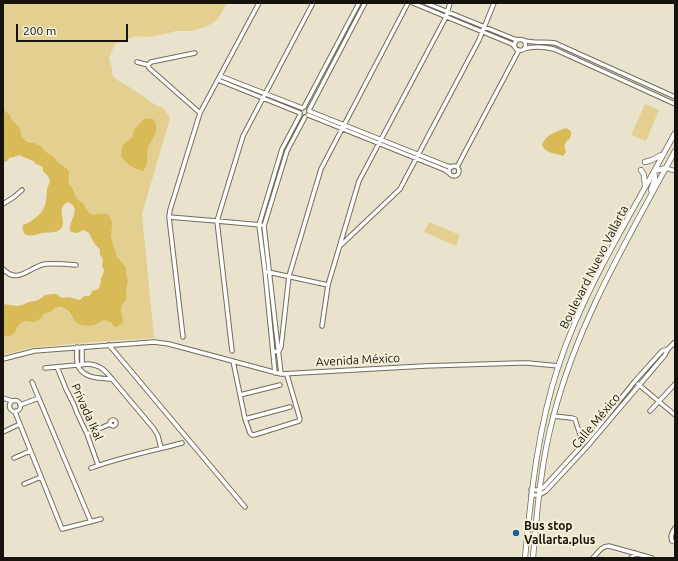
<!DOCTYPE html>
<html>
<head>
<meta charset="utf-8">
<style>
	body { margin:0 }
	#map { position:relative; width:678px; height:561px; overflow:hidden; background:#e9e3cd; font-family:Ubuntu,sans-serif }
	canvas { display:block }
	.frame { position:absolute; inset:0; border:4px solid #15130b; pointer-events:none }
	.scale { position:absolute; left:16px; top:24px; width:112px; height:18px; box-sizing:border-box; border:2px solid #15130b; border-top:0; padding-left:5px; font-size:12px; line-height:14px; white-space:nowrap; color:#15130b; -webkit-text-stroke:3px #f6f0da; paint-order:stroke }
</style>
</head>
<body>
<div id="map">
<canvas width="678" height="561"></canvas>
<div class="frame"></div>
<div class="scale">200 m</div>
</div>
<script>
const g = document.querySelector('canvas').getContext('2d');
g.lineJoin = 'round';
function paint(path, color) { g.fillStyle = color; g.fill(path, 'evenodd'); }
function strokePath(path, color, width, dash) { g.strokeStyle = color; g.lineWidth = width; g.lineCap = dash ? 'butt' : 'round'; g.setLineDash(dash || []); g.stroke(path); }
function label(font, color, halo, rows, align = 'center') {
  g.font = font + ' Ubuntu,sans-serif'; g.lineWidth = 4; g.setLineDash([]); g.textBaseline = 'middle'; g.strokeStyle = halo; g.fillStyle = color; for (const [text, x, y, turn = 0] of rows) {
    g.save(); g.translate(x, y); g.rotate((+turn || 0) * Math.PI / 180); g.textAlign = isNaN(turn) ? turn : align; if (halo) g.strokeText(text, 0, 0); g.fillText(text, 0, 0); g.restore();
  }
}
paint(new Path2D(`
	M3 3H109L113 4 116 3H227L218 19 213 23 205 27 191 31H176L165 34 149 37 136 36 115 44 109 58 112 68V75L116 79 137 92 157 106C163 106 167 113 170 118L142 214 154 338 93 342 38 347 29 348 3 355V336H6L17 328 19 325 24 321H27L33 322 40 318 45 313 56 307 64 308 68 312 75 321 95 324C100 319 106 320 112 323L120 311 121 307 127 299 126 293 128 280 126 274V268L125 266 117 257 111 235 112 227 104 213 97 214 94 215 89 213 82 201 78 200 76 197 72 186 69 184V181L70 176 66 168 58 162 53 156 46 152 41 146 34 143H29L25 140 22 137 21 133 17 125 11 119 9 114 3 109Z
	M645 104 659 110 646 141 631 135Z
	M429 222 460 235 456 246 424 232Z`), '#e3d091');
paint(new Path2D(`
	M3 109 10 115 11 119 17 125 20 129 22 137 25 140 29 143H34L41 146 46 152 53 156 58 162 66 168 69 172V184C74 187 74 195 78 200 87 202 84 212 94 215 99 213 103 213 108 214L112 221V227L111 236 117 257 125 266 126 268V274L128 280 126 293 127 299C116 312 123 310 123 322L117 327C114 327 113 326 112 323 103 318 102 321 94 325 90 326 83 326 79 324 73 321 73 317 69 312 63 306 55 305 51 312L45 313C42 317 38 322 32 322 28 322 26 320 23 322 13 327 19 338 3 336V304L17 306 22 305 29 302 35 301 40 299 45 295 52 294H56L62 298C70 296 73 299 80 300L84 296H89L91 294 92 291 98 289 100 286 101 279 103 274 104 270 102 266 103 259 100 255V250L94 243 89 233 84 230 77 233 71 232C66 222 84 209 68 202 53 210 71 224 58 231 53 233 47 232 42 233 37 234 32 237 27 235 23 234 22 229 23 225 27 223 31 222 34 219 40 215 45 208 46 201 47 194 46 188 50 182 49 175 47 176 43 171V168L41 166 36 164 33 161 19 155C15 157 12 157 9 158 8 161 6 162 3 162Z
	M149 118 153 119C159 128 156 132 151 142 151 142 148 147 148 147 146 156 150 164 143 171 134 169 126 164 121 156 122 142 123 146 132 137L134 130 144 119Z
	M566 128 571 131C573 142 561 139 566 152L563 156C556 153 546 154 542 145 546 134 556 132 566 128Z`), '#d8bb57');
const minor = new Path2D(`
	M413 3 512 44 515 47
	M426 3 514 39 518 40
	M514.5 45a5.5 5.5 0 1 1 11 0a5.5 5.5 0 1 1-11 0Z
	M523 40C533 44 545 41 555 43L675 97
	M524 49C533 46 545 47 554 49L675 104
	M137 62 148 65 151 62 195 53
	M148 65 149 68 200 113
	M220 76 302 108
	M218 80 300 113
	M304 107 359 3
	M309 110 365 3
	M309 111 447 166 452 167
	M308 115 445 170 449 173
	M449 171a5 5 0 1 1 10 0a5 5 0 1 1-10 0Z
	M457 167 519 50
	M666 168 675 171
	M3 204 14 197 22 190
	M169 217 217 221 261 225
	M340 246 400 189 479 40 494 3
	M3 269C18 285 29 267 45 264 56 263 66 264 76 265
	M268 272 328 285
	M322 326 328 285 359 181 446 17 450 3
	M183 337 169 217 170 210 200 113 259 3
	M109 345 245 507
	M77 347C77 353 76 361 78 366 84 379 100 378 112 379
	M82 347V365
	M232 351 217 221 243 136 313 3
	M273 352 279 351 281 347 289 276 321 169 408 3
	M3 359 34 351 154 342 169 344 281 374 425 366 519 363H528L559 366
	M233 361 245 419 250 433 252 435H254L299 421 300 419 287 375
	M57 367 66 389 74 405 77 413 87 434 98 465
	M45 368 88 364C100 365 105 370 112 379L154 429 158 436 161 448
	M275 373 265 272 259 225 282 149 300 115
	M281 374 264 226 287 151 305 117
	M32 382 91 522
	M638 384 675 415
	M240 395 280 385
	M3 398 12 401
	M9.5 406a5.5 5.5 0 1 1 11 0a5.5 5.5 0 1 1-11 0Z
	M20 405 39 398
	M650 411 675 384
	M15 412 62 529 101 519
	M553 416 572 418 575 419 583 444
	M245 419 290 407
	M110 423a3 3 0 1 1 6 0a3 3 0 1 1-6 0Z
	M3 432 20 424
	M87 434 110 424
	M14 458 30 451
	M91 468C121 457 152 451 182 443
	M24 484 41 477
	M531 490H539L544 487 594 432 635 381 662 351 668 349
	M531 495H539L546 491 586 448 613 416 665 355 668 349 675 342
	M675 528C672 532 670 537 672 541L675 542
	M593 558C598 553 601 546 609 546L652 558
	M631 558 635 553`);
const secondary = new Path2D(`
	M645 162 652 160 661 155
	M641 170 644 175 645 186
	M651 190 655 178 654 171 666 168
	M525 558C531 493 538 427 559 364 584 290 626 223 663 155L675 133
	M533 558C537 510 541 461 554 414 579 319 629 237 675 151`);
strokePath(minor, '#726c59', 5.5);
strokePath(secondary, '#726c59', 6);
strokePath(minor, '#fff', 3.5);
strokePath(secondary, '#fff', 4.5);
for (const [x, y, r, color] of [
	[516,533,4,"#166396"]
]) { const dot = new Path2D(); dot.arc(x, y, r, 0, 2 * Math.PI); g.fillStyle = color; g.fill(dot); strokePath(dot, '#f6f0da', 1.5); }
label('12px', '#15130b', '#f6f0da', [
	["Boulevard Nuevo Vallarta",594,267,-63],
	["Avenida México",358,360,-3],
	["Privada Ikal",87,412,66],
	["Calle México",596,421,-50]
]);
label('bold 12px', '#15130b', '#f6f0da', [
	["Bus stop",524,526],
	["Vallarta.plus",524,540]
], 'left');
</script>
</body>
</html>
